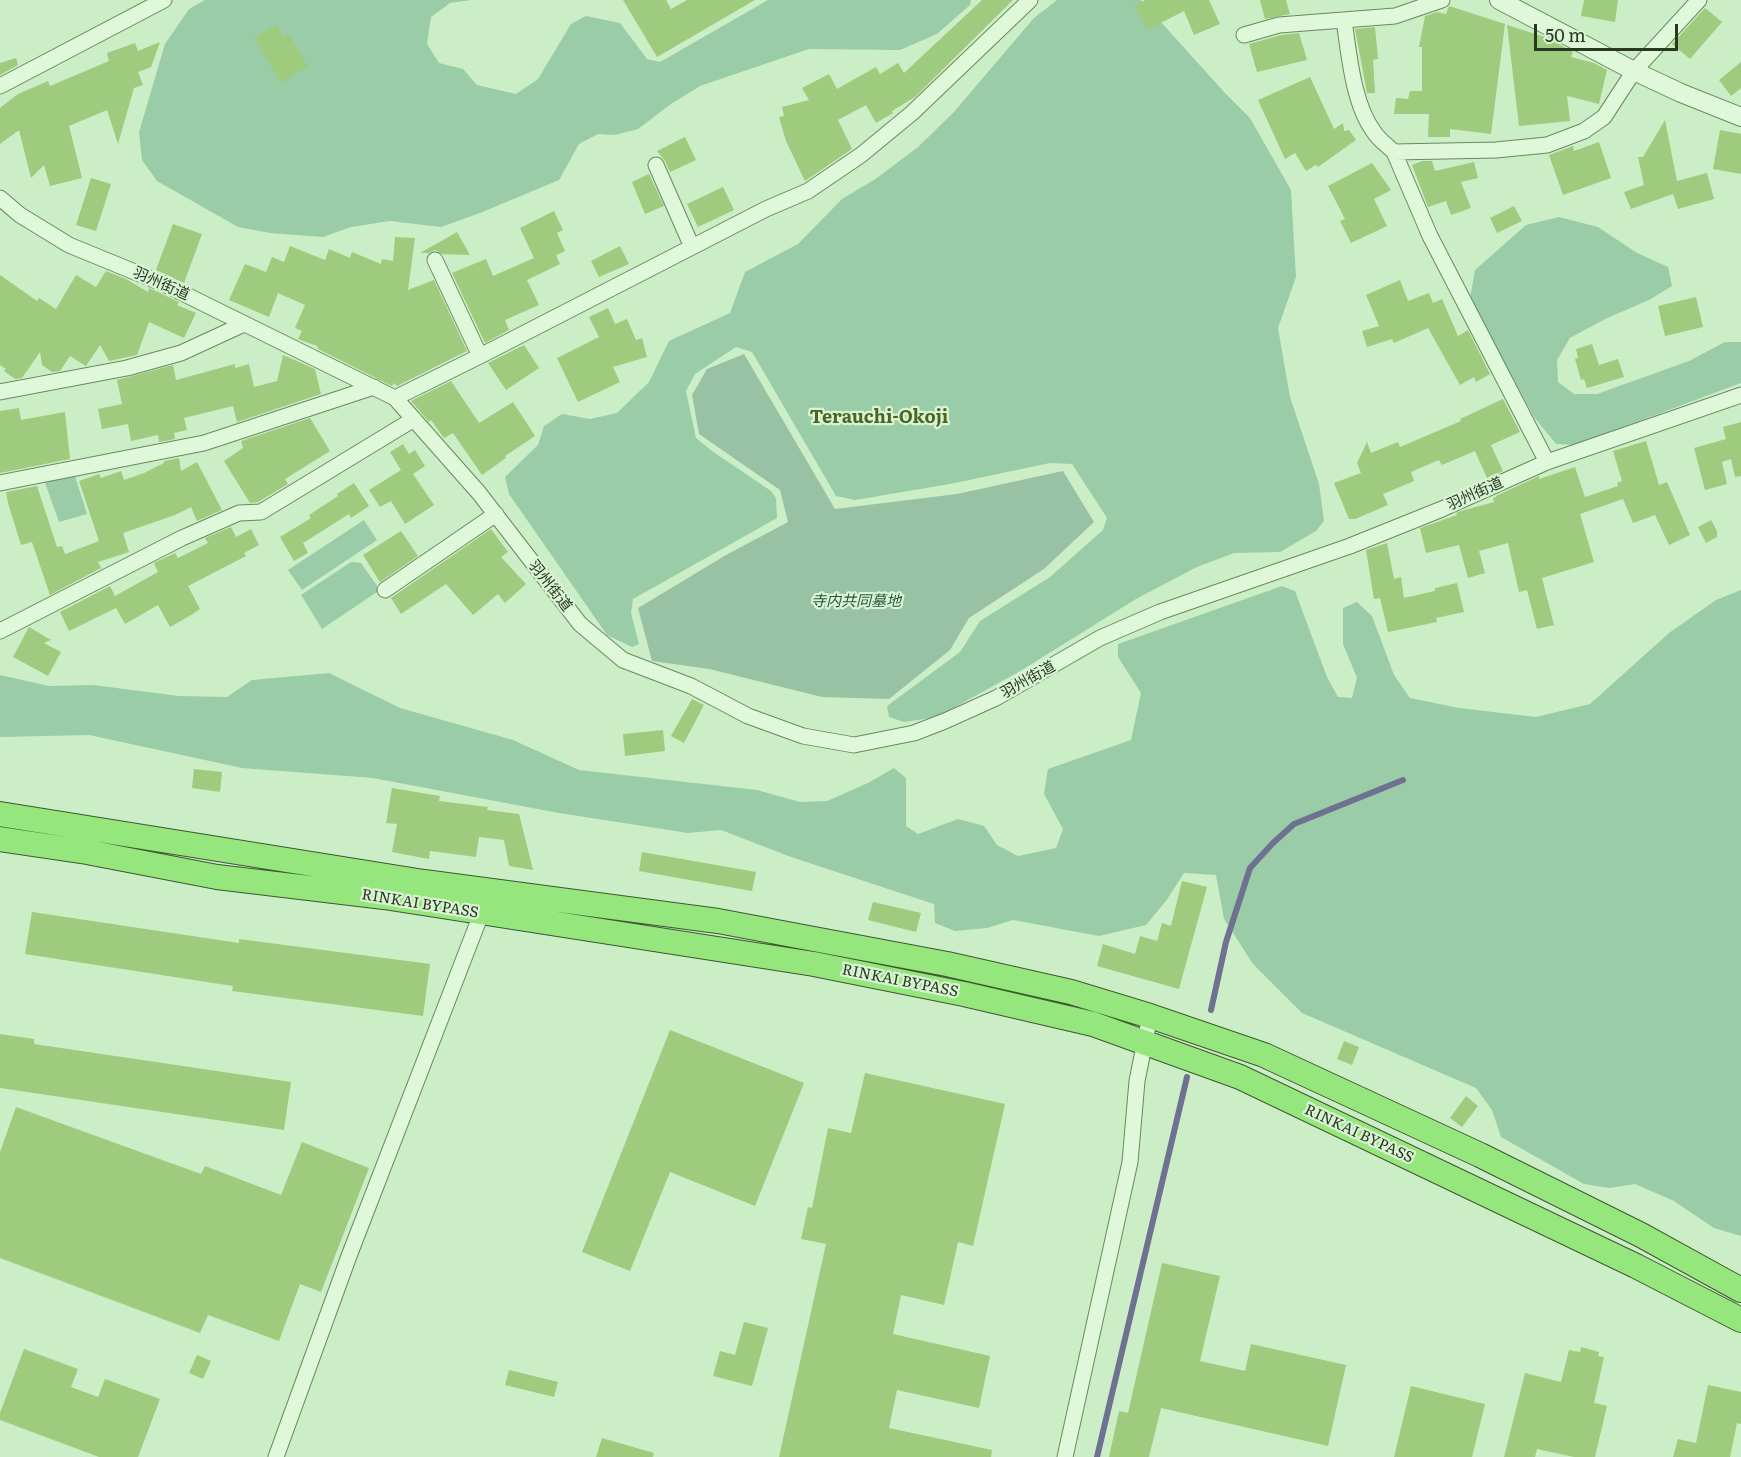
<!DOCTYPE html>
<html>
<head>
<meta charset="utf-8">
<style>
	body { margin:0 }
	#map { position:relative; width:1741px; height:1457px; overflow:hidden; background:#cceec6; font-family:Literata,serif }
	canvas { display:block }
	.scale { position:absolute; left:1534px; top:24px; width:144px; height:27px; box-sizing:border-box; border:3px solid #29391f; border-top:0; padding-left:8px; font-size:18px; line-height:21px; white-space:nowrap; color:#29391f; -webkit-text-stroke:4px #daf5d6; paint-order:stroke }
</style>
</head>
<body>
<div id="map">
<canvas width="1741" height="1457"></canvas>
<div class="scale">50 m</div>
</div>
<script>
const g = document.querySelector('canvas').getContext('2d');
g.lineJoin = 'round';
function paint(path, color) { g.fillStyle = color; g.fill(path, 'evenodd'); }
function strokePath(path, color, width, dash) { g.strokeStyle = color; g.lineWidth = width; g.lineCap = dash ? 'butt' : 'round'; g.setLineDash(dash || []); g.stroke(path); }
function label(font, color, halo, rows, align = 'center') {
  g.font = font + ' Literata,"Noto Sans JP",serif'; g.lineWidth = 4.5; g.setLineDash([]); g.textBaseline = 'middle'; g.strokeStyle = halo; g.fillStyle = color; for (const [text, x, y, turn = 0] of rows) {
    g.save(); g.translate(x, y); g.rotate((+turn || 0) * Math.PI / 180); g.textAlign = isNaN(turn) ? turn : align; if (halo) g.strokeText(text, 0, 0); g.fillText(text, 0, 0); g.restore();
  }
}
paint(new Path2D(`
	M205 0H471L450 3 431 17 427 44 439 63 463 69 477 85 516 94 538 79 571 24 586 16 620 23 647 59 660 62 768 0H971L970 5 937 34 900 50 809 49 700 86 671 104 638 129 615 135 598 134 579 144 559 180 480 213 441 227 390 221 351 227 323 237 270 233 238 227 157 181 142 160 139 132 165 44 189 9Z
	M1057 0H1141L1225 93 1250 118 1291 190 1296 277 1278 328 1290 397 1319 484 1324 521 1316 531 1280 552 1234 553 1197 567 1136 599 1022 670 937 717 904 722 889 717 887 706 960 652 980 621 1050 577 1103 530 1107 518 1072 464 1050 463 950 484 855 500 836 496 752 352 736 347 695 374 686 391 696 438 712 451 771 491 776 498 777 518 633 599 631 613 639 644 632 647 607 635 509 494 505 477 538 445 544 426 562 414 590 419 617 413 649 382 669 341 730 313 745 272 798 244 842 199 877 178 918 147 953 113 1034 18Z
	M1559 217 1598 227 1637 253 1668 267 1672 286 1649 300 1605 319 1570 338 1557 360 1558 382 1574 394H1597L1689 361 1725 342H1741V383L1575 445 1556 444 1534 417 1470 299 1475 270 1526 225Z
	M74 473 87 514 59 522 44 480Z
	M364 520 377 540 302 590 288 570Z
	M351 562 361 563 380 590 322 629 301 595Z
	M1282 586 1295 591 1327 677 1338 697 1352 698 1357 678 1343 644V608L1357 602 1372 616 1394 675 1410 698 1459 708 1536 717 1590 704 1669 633 1716 600 1741 590V1236L1714 1228 1674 1201 1635 1184 1609 1188 1584 1184 1501 1137 1492 1110 1476 1088 1302 1013 1253 964 1224 919 1216 875 1184 873 1166 901 1146 925 1099 936 1013 920 987 928 955 931 935 923 934 904 791 857 721 830 688 833 559 813 373 778 242 768 89 735 0 737V675L49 686 93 685 179 696 227 697 252 680 329 673 400 708 513 740 579 770 757 790 800 802 827 801 868 783 894 768 906 778V826L918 834 958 819 984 826 997 845 1018 856 1056 848 1063 829 1044 794 1048 769 1131 740 1141 693 1118 657V644Z`), '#9acca7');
paint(new Path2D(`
	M744 354 835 509 957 494 1063 471 1094 522 1044 569 969 618 950 650 889 699 822 697 709 669 652 661 638 608 726 555 788 522 780 490 699 434 692 395 707 369Z`), '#99c1a4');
strokePath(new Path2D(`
	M1211 1010 1226 942 1250 868 1273 843 1294 824 1403 780
	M1097 1457 1187 1077`), '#6e7190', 6);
paint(new Path2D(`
	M623 0H666L671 9 687 0H755L657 57Z
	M982 0H1013L915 97 892 111 893 113 876 123 866 105 838 120 852 149 805 181 786 141 779 117 784 116 782 107 809 100 802 88 829 74 837 89 876 67 880 74 898 63 904 73Z
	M1145 0H1209L1220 24 1194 35 1184 11 1147 30 1134 6Z
	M1260 0H1286L1290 14 1265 19Z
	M1584 0H1618L1615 22 1581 16Z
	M1449 6 1505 24 1491 134 1450 129V137H1428L1429 114H1394L1396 98 1408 99 1410 91H1422V47H1419L1425 16 1437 12 1446 14Z
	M1705 8 1722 22 1690 59 1672 44Z
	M276 25 283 37 288 34 308 66 281 83 254 38Z
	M1507 25 1548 38 1573 52 1571 57 1594 63 1607 70 1599 104 1567 96 1570 121 1519 126Z
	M1375 27 1378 59 1373 60 1375 93H1367L1355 29Z
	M1299 33 1307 60 1257 72 1249 44 1281 35Z
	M160 42 151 67 138 72 143 85 134 88 118 144 107 110 69 126 82 178 50 186 44 165 31 178 19 130 0 144V108L18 94 48 81 50 86 109 61 107 53 135 43 138 51Z
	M16 58 18 65 0 75V63Z
	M1741 62V88L1731 96 1719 80Z
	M1310 77 1334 129 1343 123 1344 131 1349 130 1356 140 1318 167 1316 165 1306 171 1295 153 1285 159 1258 100Z
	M1665 120 1677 181 1707 173 1714 199 1678 209 1673 194 1631 209 1624 192 1644 185 1638 157H1643Z
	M1720 130 1741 134V174L1713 169Z
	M685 137 696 160 670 172 665 161 657 151Z
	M1599 142 1611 178 1563 195 1549 155 1573 146 1574 151Z
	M1422 161H1432L1435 171 1474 162 1478 178 1461 182 1471 208 1451 215 1446 201 1428 207 1412 165Z
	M1372 163 1391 190 1374 199 1387 226 1351 243 1340 221 1345 219 1328 186Z
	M649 174 664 206 645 214 632 182Z
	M91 178 111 184 96 231 76 225Z
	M723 187 734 210 698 227 687 204Z
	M1514 206 1522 221 1497 233 1490 218Z
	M554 211 563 230 557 233 565 251 556 255 560 264 527 280 539 305 505 320 509 330 485 343 452 273 486 259 493 276 534 258 520 228Z
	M173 224 202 234 184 283 156 270Z
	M457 232 470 255 442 254 435 250 429 253H420Z
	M395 237 415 238 408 290 434 280 467 351 397 386 394 383 392 386 318 349 317 346 298 339 302 331 295 328 305 305 278 293 269 317 229 300 245 264 266 272 272 257 284 262 290 246 325 260 329 249 350 258 352 252 381 264 382 259 393 261Z
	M620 246 629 264 599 277 591 261Z
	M106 271 126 279 148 292 149 288 160 293 179 302 177 305 196 313 184 338 149 322 137 355 109 361 100 345 86 366 70 356 60 371 52 372 42 365 40 352 22 378 15 379 4 371 6 369 0 365V275L37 301 39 298 56 309 76 275 96 287Z
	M1400 280 1408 301 1429 293 1433 303 1442 299 1458 336 1468 330 1490 374 1476 382 1474 377 1460 385 1428 328 1394 343 1392 339 1367 347 1362 331 1379 326 1366 295Z
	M1696 297 1703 327 1665 336 1658 306Z
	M608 308 615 324 627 319 636 340 642 338 647 357 613 367 620 382 578 402 557 358 599 337 589 317Z
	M1592 344 1599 365 1618 359 1624 377 1587 388 1584 379 1581 380 1575 359 1578 358 1576 349Z
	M524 345 539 368 506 390 488 363Z
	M283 355 315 369 321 394 237 422 233 406 184 418 187 430 174 433 175 439 159 442 158 435 131 441 128 424 102 429 98 409 122 404 117 380 173 365 176 380 235 364V368L249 364 254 387 277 381Z
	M451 381 479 423 513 402 535 436 505 456 506 458 482 475 453 433 444 438 431 420 429 422 411 401Z
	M1503 399 1520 432 1491 445 1503 471 1487 478 1475 451 1442 465 1439 460 1411 472 1414 481 1383 494 1388 505 1355 519H1349L1334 483 1361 473 1357 463 1367 442 1371 453 1398 442 1400 447 1461 421 1460 419Z
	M19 408 21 420 65 412 70 459 0 473V411Z
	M310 418 330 451 285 479 288 484 258 502 250 503 224 461 243 448 241 441Z
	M1741 422V476L1735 477 1731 459 1722 462 1727 484 1705 490 1694 448 1726 439 1723 427Z
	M1646 441 1659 485 1667 482 1690 535 1669 545 1655 515 1633 523 1623 499 1580 514 1594 562 1542 578 1554 625 1537 629 1527 590 1519 592 1508 543 1479 551 1485 573 1468 578 1459 545 1426 553 1420 528 1457 515 1456 513 1461 511 1494 502 1493 498 1496 497V496L1539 476V479L1575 467 1585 497 1618 486 1617 483 1622 481 1613 451Z
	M403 444 409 454 415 450 425 466 413 474 434 505 405 524 391 501 380 507 369 490 401 470 390 452Z
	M179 458 181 471 197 462 222 510 197 521 191 507 175 515 123 533 129 552 98 562 101 568 50 595 32 542 21 545 8 503 6 492 37 486 57 547 62 546 65 554 99 541 79 481 99 474 101 478 121 471 124 480 144 473 164 463V461Z
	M354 483 369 506 351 518 349 514 303 543 308 553 294 561 280 537 311 518 309 515 338 496 337 494Z
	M1711 520 1717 531V537L1706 543 1698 527Z
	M231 527 236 537 251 529 259 545 244 553 246 556 188 586 200 609 191 615 170 627 158 605 125 624 116 608 69 631 60 612 110 586 115 596 158 572 154 563 175 553 178 558 208 543 205 538Z
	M491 529 508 552 501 557 526 584 505 603 498 594 473 615 446 584 401 614 391 598Z
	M401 531 418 556 380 582 363 555Z
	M1387 543 1394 579 1401 577 1404 598 1435 591V588L1457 583 1464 612 1436 618 1437 622 1388 632 1380 598 1374 599 1366 550Z
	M29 627 51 640 44 643 61 652 48 676 13 657Z
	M692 699 704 705 684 743 671 736Z
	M663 730 665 751 625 756 623 734Z
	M194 769 222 772 220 792 192 788Z
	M392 788 440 796 439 801 488 807 487 810 519 814 533 870 509 866 504 840 479 837 476 857 430 851 429 859 392 852 397 824 386 823Z
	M642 852 756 872 752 891 639 871Z
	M1182 881 1207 887 1179 989 1097 966 1103 944 1135 954 1140 936 1157 941 1162 923 1171 926Z
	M873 902 921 913 916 932 868 920Z
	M32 912 239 943V939L430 964 423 1016 232 991 233 986 25 954Z
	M670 1030 804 1083 755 1206 670 1172 630 1271 582 1252Z
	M0 1034 34 1039V1044L291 1082 284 1130 0 1088Z
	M1344 1041 1359 1047 1352 1065 1337 1059Z
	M865 1073 1005 1104 973 1246 958 1242 944 1305 901 1295 893 1334 990 1356 979 1408 897 1390 889 1428 992 1450 991 1457H779L826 1244 801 1239 808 1207 812 1208 828 1128 851 1133Z
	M1466 1096 1478 1106 1462 1127 1450 1118Z
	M16 1107 201 1174 205 1166 281 1195 302 1142 369 1168 321 1292 300 1284 279 1341 208 1315 200 1333 0 1258V1152Z
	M1162 1263 1220 1276 1200 1361 1245 1371 1251 1344 1346 1365 1328 1446 1161 1408 1149 1457H1109L1119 1411 1128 1413Z
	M744 1322 768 1328 752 1386 713 1376 720 1351 735 1355Z
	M1581 1347 1599 1352 1598 1356 1604 1357 1594 1403 1607 1406 1595 1457H1574L1537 1449 1535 1457H1504L1525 1373 1561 1382 1569 1350 1580 1352Z
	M24 1349 78 1369 71 1387 98 1397 105 1379 160 1399 138 1457H99L0 1420V1413Z
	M197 1355 211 1361 203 1379 189 1373Z
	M509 1370 558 1382 554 1397 505 1385Z
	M1708 1385 1741 1392V1424L1737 1423 1730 1457H1673L1678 1439 1696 1443Z
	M1411 1386 1485 1404 1472 1457H1394Z
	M602 1438 654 1453 653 1457H596Z`), '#9ecb7d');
const minor = new Path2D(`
	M1344 20C1349 54 1353 104 1374 132 1379 140 1388 146 1394 152
	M1244 35 1279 25 1395 16 1442 0
	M0 86 164 0
	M656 165 692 247
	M0 198 20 215 69 245 164 284 395 398 479 493 580 624 623 660 691 686 748 716 803 736 854 745 914 733 945 721 996 698 1100 638 1160 612 1350 546 1442 509 1547 462 1741 395
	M435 260 480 356
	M0 392 127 368 181 353 244 324
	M395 398 480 356 766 209 808 191 861 155 912 113 1030 0
	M1547 462 1430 236 1394 152 1496 150 1547 145 1584 131 1604 117 1634 71 1699 0
	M0 483 204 443 374 387
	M385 590 496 514
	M0 631 182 538 239 513 261 512 414 419
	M276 1457 349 1256 485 904
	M1065 1457 1130 1162 1137 1081 1150 1016`);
const tertiary = new Path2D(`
	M1499 0 1634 71 1681 93 1741 117`);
const trunk = new Path2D(`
	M0 814 424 882 718 921 947 964 1071 992 1150 1016 1264 1055 1480 1155 1641 1235 1741 1290
	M0 839 87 852 217 877 384 897 814 964 964 994 1093 1024 1240 1077 1636 1266 1741 1320`);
strokePath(minor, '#6a895c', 17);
strokePath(tertiary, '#6a895c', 20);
strokePath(trunk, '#3f5730', 26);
strokePath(minor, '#def8d9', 15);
strokePath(tertiary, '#def8d9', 18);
strokePath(trunk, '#95e67c', 24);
label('15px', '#29391f', '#daf5d6', [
	["羽州街道",161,284,24],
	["羽州街道",1475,494,-24],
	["羽州街道",550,586,52],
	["羽州街道",1028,680,-29],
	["RINKAI BYPASS",420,904,9],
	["RINKAI BYPASS",900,981,11],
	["RINKAI BYPASS",1359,1134,25]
]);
label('italic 15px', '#265539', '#daf5d6', [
	["寺内共同墓地",856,602]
]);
label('bold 18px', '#4c6520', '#daf5d6', [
	["Terauchi-Okoji",879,418]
]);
</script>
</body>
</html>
